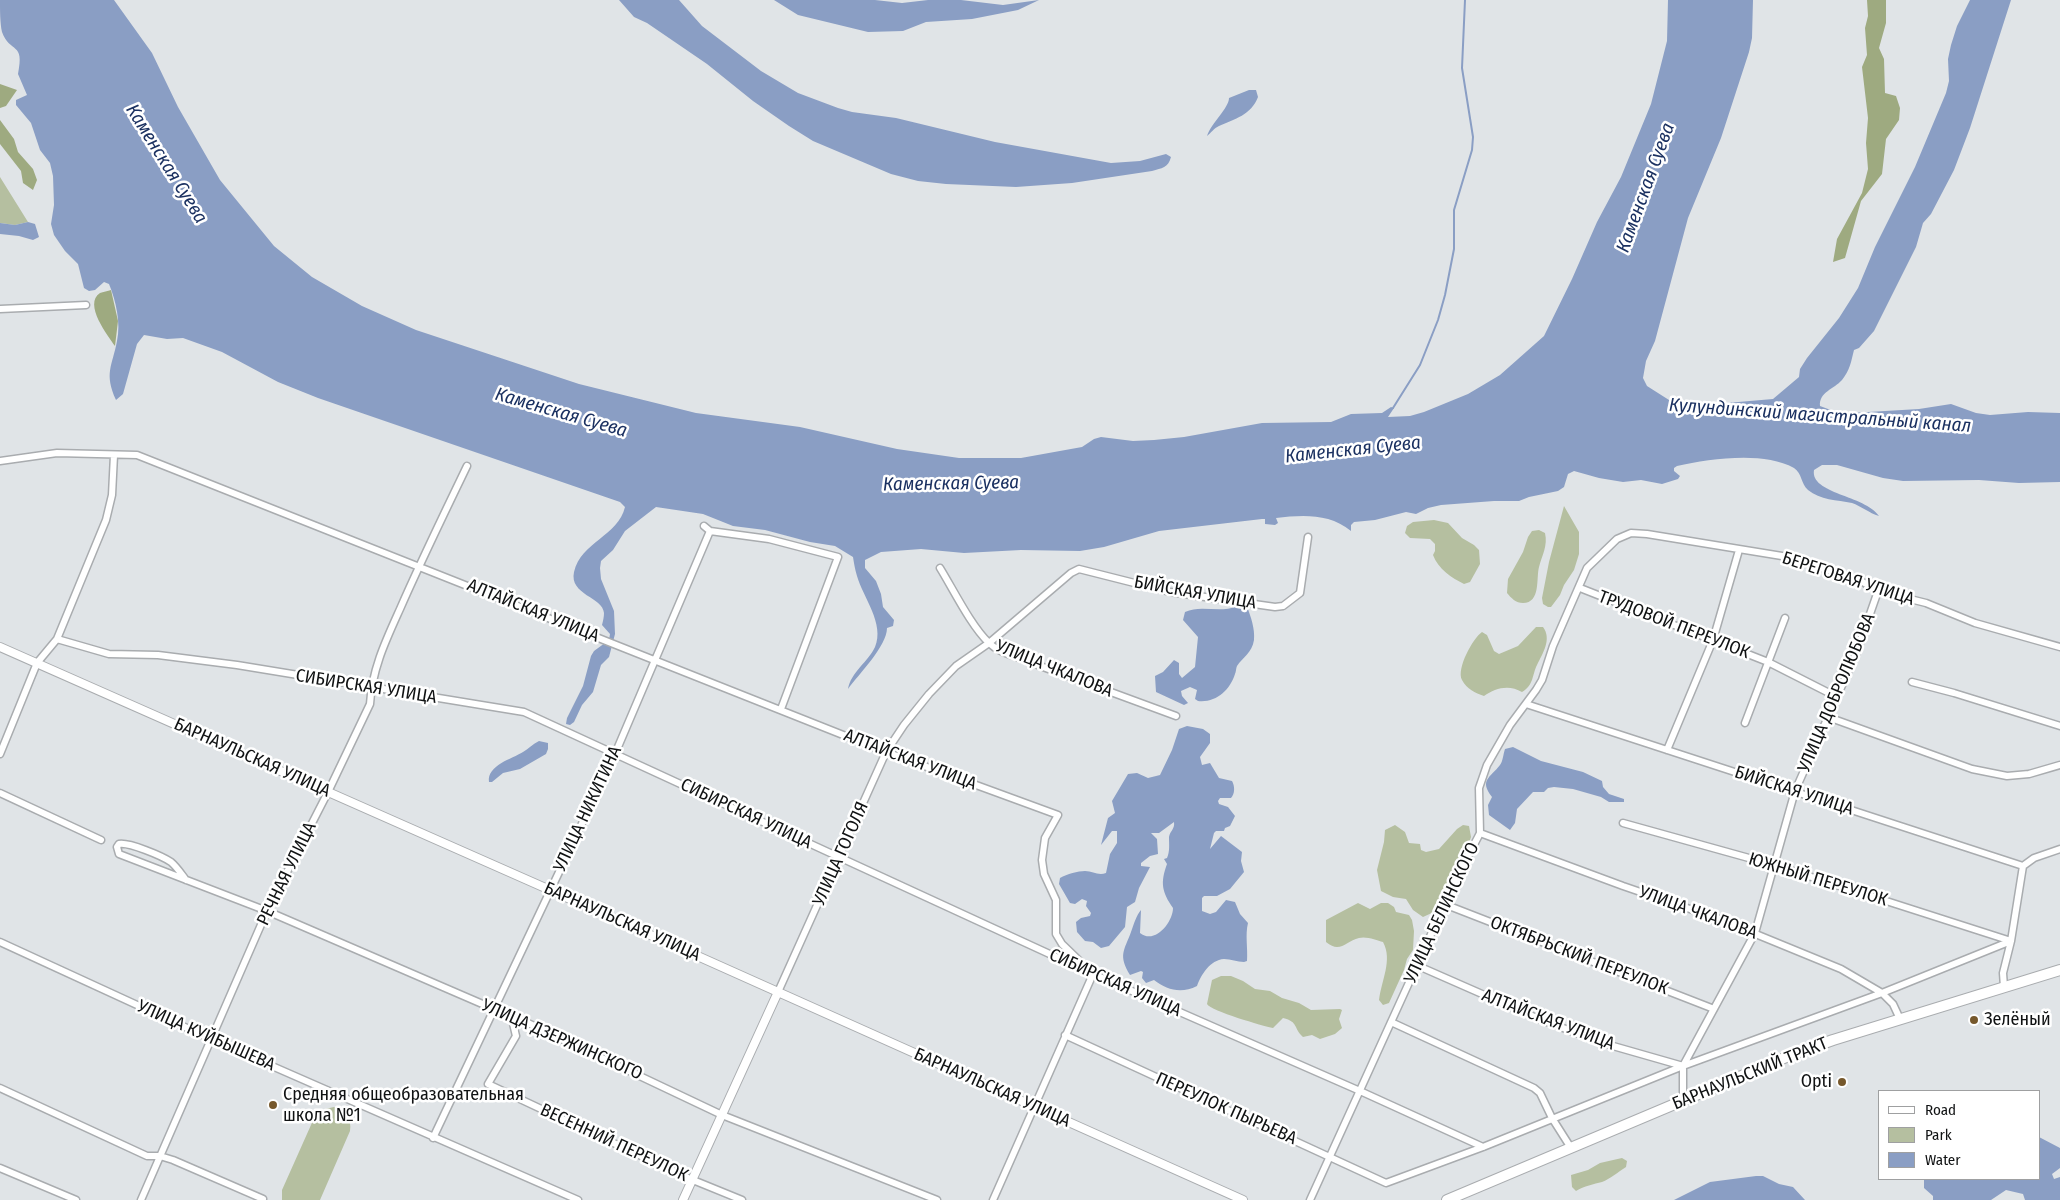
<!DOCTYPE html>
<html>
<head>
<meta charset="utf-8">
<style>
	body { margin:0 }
	#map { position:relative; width:2060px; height:1200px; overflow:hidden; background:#e0e4e7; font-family:"Fira Sans Condensed",sans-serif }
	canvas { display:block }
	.legend { position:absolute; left:1878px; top:1090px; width:162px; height:90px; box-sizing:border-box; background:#fff; border:1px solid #9fa0a1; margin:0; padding:6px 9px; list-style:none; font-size:15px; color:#101213 }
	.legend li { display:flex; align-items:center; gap:10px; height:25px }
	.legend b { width:25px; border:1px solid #9fa0a1 }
</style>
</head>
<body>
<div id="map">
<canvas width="2060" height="1200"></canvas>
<ul class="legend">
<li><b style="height:6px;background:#fff"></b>Road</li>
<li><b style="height:14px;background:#b5bfa0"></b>Park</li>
<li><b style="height:14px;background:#8a9ec4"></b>Water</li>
</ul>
</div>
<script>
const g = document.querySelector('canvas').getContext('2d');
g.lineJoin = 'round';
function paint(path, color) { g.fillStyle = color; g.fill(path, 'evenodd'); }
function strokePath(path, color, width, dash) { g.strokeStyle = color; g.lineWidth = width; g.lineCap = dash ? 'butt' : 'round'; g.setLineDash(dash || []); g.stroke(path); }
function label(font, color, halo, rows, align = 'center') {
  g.font = font + ' "Fira Sans Condensed",sans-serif'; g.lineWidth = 5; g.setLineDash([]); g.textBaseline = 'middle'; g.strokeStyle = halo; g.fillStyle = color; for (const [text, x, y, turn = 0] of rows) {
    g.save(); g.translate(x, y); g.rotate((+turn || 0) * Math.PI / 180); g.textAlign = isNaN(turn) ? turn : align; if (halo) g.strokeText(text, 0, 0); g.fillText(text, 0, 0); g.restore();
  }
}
paint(new Path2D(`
	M0 177 28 222 15 225 0 223Z
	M1564 506 1579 532V554L1574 570 1564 585 1560 595 1551 607H1548L1543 604 1542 598 1549 562Z
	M1434 520 1448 523 1462 538 1474 545 1479 550 1480 564 1470 582 1464 584C1452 578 1438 569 1433 555L1435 551V544L1430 539 1410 538 1405 533 1407 526 1413 522Z
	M1539 530 1545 533C1548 546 1542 555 1539 567 1536 578 1541 603 1523 603 1516 603 1511 598 1507 593L1508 579 1523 552 1528 537 1532 531Z
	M1536 627H1543C1552 639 1543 653 1537 665 1532 675 1534 685 1522 692 1509 684 1495 688 1484 696 1475 693 1467 689 1462 680 1456 669 1473 638 1482 632L1487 635 1494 651 1499 654 1518 646Z
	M1395 825 1405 832 1409 843 1420 844 1421 850 1426 852 1439 849 1457 829 1463 825 1469 826 1471 837 1469 843 1454 869 1444 891 1441 903 1434 912 1423 917 1413 910 1406 899 1393 897 1381 891 1377 870 1384 842 1385 830Z
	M1358 903 1370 909 1381 903H1388L1394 907 1396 912 1409 915 1412 920 1414 931 1413 950 1407 959 1404 970 1389 1003 1383 1005 1379 1000C1381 981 1393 960 1383 942 1377 940 1366 936 1359 938 1346 941 1340 954 1326 942V920Z
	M1221 976H1231L1243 981 1255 989 1270 991 1282 998 1299 1003 1311 1010 1340 1009 1342 1010 1339 1019 1342 1028 1335 1034 1320 1039 1312 1035 1303 1037C1293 1028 1299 1022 1283 1018L1273 1028C1263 1026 1211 1011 1207 1004L1212 980Z
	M334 1107C346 1111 352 1119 350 1131L320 1200H282V1190L315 1116 321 1110Z
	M1622 1158 1627 1161 1626 1167C1618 1172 1610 1179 1602 1182 1594 1184 1584 1186 1576 1191L1572 1187 1571 1175 1588 1170 1600 1163Z`), '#b5bfa0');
paint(new Path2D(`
	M1867 0H1886V23L1879 48 1884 59 1885 93 1896 96 1900 108 1899 120 1886 139 1882 174 1861 201 1845 258 1833 262 1837 239 1862 193 1868 169 1866 143 1868 118 1862 67 1867 55 1865 28 1868 16Z
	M0 84 17 90 6 106 0 108Z
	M0 120 14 139 18 152 33 169 37 180 33 190 23 183 21 171 0 144Z
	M111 290 118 321 115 346C108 336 83 304 100 293 103 292 108 291 111 290Z`), '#9eaa80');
paint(new Path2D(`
	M0 0H114L152 53 178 107 220 180 274 246 312 277 362 306 416 330 579 384 696 413 800 427 897 449 959 458H1021L1082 447 1094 439 1101 437 1133 441 1154 440 1184 437 1262 423 1331 422 1351 414 1382 413 1391 407 1394 408 1388 417 1410 416 1424 412 1468 394 1500 375 1544 336 1572 279 1597 222 1621 177 1651 104 1667 41 1668 0H1753L1752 38 1749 52 1721 138 1688 218 1655 341 1646 361 1643 378 1647 386 1669 400 1679 403 1715 404 1773 399 1799 377 1800 369 1807 358 1839 318 1858 288 1875 247 1915 167 1946 93 1949 81 1948 59 1951 45 1957 26 1970 0H2011L1970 128 1954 170 1931 214 1923 223 1916 247 1874 331 1859 348 1854 350C1851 362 1850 370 1842 380 1834 389 1819 392 1820 406L1836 412 1851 413 1919 409 1951 404 1976 413 1990 415 2028 412 2060 413V482L2019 483 1979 480 1903 481 1883 478 1837 465H1822L1814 470C1810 494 1865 495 1879 516 1869 513 1861 506 1852 503 1837 500 1820 500 1808 490 1801 484 1802 473 1794 468 1763 451 1710 459 1677 466L1674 468V471L1680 476 1678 479 1662 484 1641 480 1623 482 1599 478 1574 471 1568 474 1564 487 1558 491 1529 497 1519 501H1494L1441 505 1428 508 1416 514 1406 512 1375 520 1354 522 1351 525V531C1329 513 1302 515 1276 518L1278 523 1275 525 1265 524V519H1262L1159 531 1104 547 1080 551 1021 550 964 553 921 549 881 552 865 560V568L876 581 881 594 883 607 894 620 893 626 887 628C887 646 859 674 848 689 851 672 868 662 875 647 885 624 863 597 857 576 855 570 854 563 853 557L835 546 810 542 765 530 733 526 703 514 656 507 625 531 613 550 601 561 600 568 601 579 614 611 615 634 609 657 601 665 593 692 582 705 574 722 570 725 566 724 567 718 583 686 591 656 594 651 609 640 610 634 602 625C603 621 604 617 604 613 603 597 569 595 574 572 581 542 618 536 625 507L620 502 318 398 278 382 222 352 183 338 167 339 144 335 137 344 123 394 116 400C104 373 112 367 117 341 121 323 116 301 109 284L104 282 95 290 89 291 84 288 78 264 65 251 54 235 51 224 54 205 53 176 50 163 40 150 31 123 16 105V100L27 95 18 74C25 41 10 54 2 32 0 23 0 10 0 0Z
	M619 0H679L702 26 761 71 798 93 838 108 852 112 896 118 995 142 1111 163 1140 161 1166 154 1171 157C1168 168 1162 168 1152 171L1072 183 1016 187 946 184 918 181 891 174 813 141 789 126 753 101 707 64 647 23 634 17Z
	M774 0H875L902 3 928 0H961L1003 5 1039 0 1018 10 972 19 926 22 903 31 868 32 798 15Z
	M1249 90H1256L1258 97C1251 115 1235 119 1219 126 1214 128 1211 133 1207 136 1211 123 1229 108 1229 98Z
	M28 222 35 224 39 237 33 240 19 236 0 234V223L15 225Z
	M1237 606H1247C1251 618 1255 628 1254 640 1252 653 1243 657 1237 666 1236 668 1236 672 1235 674 1230 690 1216 703 1198 701L1195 699 1197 690 1190 687 1181 691 1182 696 1188 703 1184 705 1156 692 1155 676 1163 672 1174 660 1179 663V674L1182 678 1195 667 1198 637 1183 620 1185 612C1202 604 1219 614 1237 606Z
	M1187 726 1203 729 1210 734V743L1200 757 1202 765 1210 763 1219 778 1232 781C1235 786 1235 794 1231 798H1220L1218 801 1219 804 1228 807 1235 816 1230 826 1225 828 1224 831H1216L1214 833 1210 849 1221 836 1242 852 1241 861 1244 872 1230 889 1217 896H1204L1202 898V911L1210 914 1216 912 1226 900 1235 902 1240 914 1248 923C1245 935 1248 948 1247 961L1244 962C1237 962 1231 959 1224 959 1210 960 1201 975 1197 986 1181 994 1167 990 1154 980L1146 983 1142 978 1143 972 1141 971 1130 975C1118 955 1124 951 1131 932 1134 924 1136 916 1141 910L1140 933C1155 945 1173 922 1173 908 1162 892 1160 883 1167 864L1164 859 1167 858C1170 851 1169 845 1169 837 1170 831 1175 829 1174 822L1159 833H1151L1157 839 1158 854 1150 856 1141 863V866L1150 867 1139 888 1135 902 1127 907 1125 927 1109 946 1101 948 1093 942 1085 941 1077 932 1076 922 1081 918 1090 916 1091 913 1086 906 1087 901 1082 899 1075 904 1070 903 1059 884 1060 878C1067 874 1078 871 1085 871 1093 871 1098 876 1106 873L1110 854 1117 843V831H1112L1101 845 1108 818 1115 813 1112 801 1128 774 1137 773 1148 778 1160 775 1172 750 1179 729Z
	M539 741 548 743V749L546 754 520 769 503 773 492 782H489C487 765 512 759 523 752 528 749 533 744 539 741Z
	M1513 747 1541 761 1583 772 1602 781 1603 787 1609 794 1624 799V802H1609L1601 797 1573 789 1554 787 1548 788 1544 792H1533L1517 809 1515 823 1510 830 1489 815 1488 805 1492 797C1479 780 1490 778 1500 765 1503 761 1503 755 1505 749Z
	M2039 1137 2060 1148V1168L2052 1174 2054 1179 2060 1177V1200H2025L2023 1194 2006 1190 1991 1200H1933V1196L1924 1188V1179H2039Z
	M1756 1176H1763L1779 1184 1793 1187 1805 1200H1674L1710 1182Z`), '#8a9ec4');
strokePath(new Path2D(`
	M1393 408 1420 365 1438 320 1445 295 1454 249V210L1472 150 1473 137 1462 68 1465 0`), '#8a9ec4', 2);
const minor = new Path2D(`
	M0 309 86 305
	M0 461 57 453 137 455 886 752 1058 815 1045 838 1042 860 1044 874 1056 900V934L1062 944 1093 974 993 1200
	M704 526 710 531 769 539 838 557 781 709
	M940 568C953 589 971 626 989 643 998 652 1012 655 1024 660L1176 716
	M1580 588 1768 662 1837 697
	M57 639 109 654 158 655 237 665 524 712 1093 974 1360 1091 1483 1147
	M1912 682 1954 693 2060 726
	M1526 704 2023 866 2034 858 2060 849
	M1828 717 1972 769 2007 776 2029 774 2060 765
	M1745 723 1785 618
	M1667 750 1713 640 1739 550
	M0 754 37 663 57 639 106 520 112 495 114 455
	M0 793 101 840
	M1623 823 1774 865 2011 941
	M1480 833 1623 886 1719 919 1841 969 1882 993 1893 1004 1900 1019
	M186 880C182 875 177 867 171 862 162 856 129 842 119 844L117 847 119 854 267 911 494 1009 511 1015 722 1115 937 1200
	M1444 904 1714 1009
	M0 942 224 1045 578 1200
	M1416 965 1539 1019 1606 1044 1683 1066
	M2004 987 2003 973 2011 941 2023 866
	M778 992 886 752 904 725 929 694 956 666 989 643 1071 573 1079 569 1170 592 1275 607 1283 606 1300 593 1308 537
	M511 1015 516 1036 488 1084 688 1178 742 1200
	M1391 1022 1534 1088 1540 1093 1552 1118 1571 1148
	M1065 1035 1386 1183 1483 1147 1683 1066 1882 993 2011 941
	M0 1088 147 1156H160L173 1160 263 1199
	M1683 1101V1066L1755 933 1795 791 1856 654 1878 591
	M433 1138 615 754 710 531
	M0 1168 76 1200
	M141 1200 267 911 328 792 370 704C372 669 386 640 400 609 421 561 444 514 467 466
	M1310 1200 1458 875 1478 837 1480 833 1479 788 1487 765 1510 725 1536 690 1542 680 1553 646 1587 568 1617 539 1631 533 1647 534 1788 557 1861 581 1878 591 1926 603 1975 623 2060 647`);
const tertiary = new Path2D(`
	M0 647 550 890 1243 1200
	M683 1200 778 992`);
const primary = new Path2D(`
	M1447 1200 1796 1053 1833 1040 2060 970`);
strokePath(minor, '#a9acaf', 9);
strokePath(tertiary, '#a9acaf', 10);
strokePath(primary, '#a9acaf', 12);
strokePath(minor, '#fff', 6);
strokePath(tertiary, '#fff', 8);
strokePath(primary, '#fff', 10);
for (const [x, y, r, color] of [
	[1974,1020,5,"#76582c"],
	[1842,1082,5,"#76582c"],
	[273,1105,5,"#76582c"]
]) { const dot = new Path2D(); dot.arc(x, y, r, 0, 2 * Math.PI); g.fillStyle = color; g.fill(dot); strokePath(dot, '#fff', 2); }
label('18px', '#101213', '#fff', [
	["БЕРЕГОВАЯ УЛИЦА",1848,579,18],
	["БИЙСКАЯ УЛИЦА",1195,593,10],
	["АЛТАЙСКАЯ УЛИЦА",533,611,22],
	["ТРУДОВОЙ ПЕРЕУЛОК",1674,625,21],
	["УЛИЦА ЧКАЛОВА",1054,669,22],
	["СИБИРСКАЯ УЛИЦА",366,687,9],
	["УЛИЦА ДОБРОЛЮБОВА",1837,693,-67],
	["БАРНАУЛЬСКАЯ УЛИЦА",252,758,24],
	["АЛТАЙСКАЯ УЛИЦА",910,760,21],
	["БИЙСКАЯ УЛИЦА",1794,791,18],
	["УЛИЦА НИКИТИНА",588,809,-65],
	["СИБИРСКАЯ УЛИЦА",746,814,25],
	["УЛИЦА ГОГОЛЯ",841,854,-66],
	["РЕЧНАЯ УЛИЦА",287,874,-64],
	["ЮЖНЫЙ ПЕРЕУЛОК",1818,880,17],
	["УЛИЦА БЕЛИНСКОГО",1442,913,-65],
	["УЛИЦА ЧКАЛОВА",1698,913,20],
	["БАРНАУЛЬСКАЯ УЛИЦА",622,922,24],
	["ОКТЯБРЬСКИЙ ПЕРЕУЛОК",1579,956,21],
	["СИБИРСКАЯ УЛИЦА",1115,983,24],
	["АЛТАЙСКАЯ УЛИЦА",1548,1020,21],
	["УЛИЦА КУЙБЫШЕВА",206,1036,24],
	["УЛИЦА ДЗЕРЖИНСКОГО",562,1040,24],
	["БАРНАУЛЬСКИЙ ТРАКТ",1750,1074,-22],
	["БАРНАУЛЬСКАЯ УЛИЦА",992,1088,24],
	["ПЕРЕУЛОК ПЫРЬЕВА",1226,1109,24],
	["ВЕСЕННИЙ ПЕРЕУЛОК",614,1143,25]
]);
label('18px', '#101213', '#fff', [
	["Зелёный",1984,1020],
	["Opti",1832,1082,"right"],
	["Средняя общеобразовательная",283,1095],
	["школа №1",283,1116]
], 'left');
label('italic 19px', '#1b3161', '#fff', [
	["Каменская Суева",166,164,58],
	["Каменская Суева",1646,188,-70],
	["Каменская Суева",561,413,16],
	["Кулундинский магистральный канал",1820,416,4],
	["Каменская Суева",1353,450,-6],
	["Каменская Суева",951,484,-1]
]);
</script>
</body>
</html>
